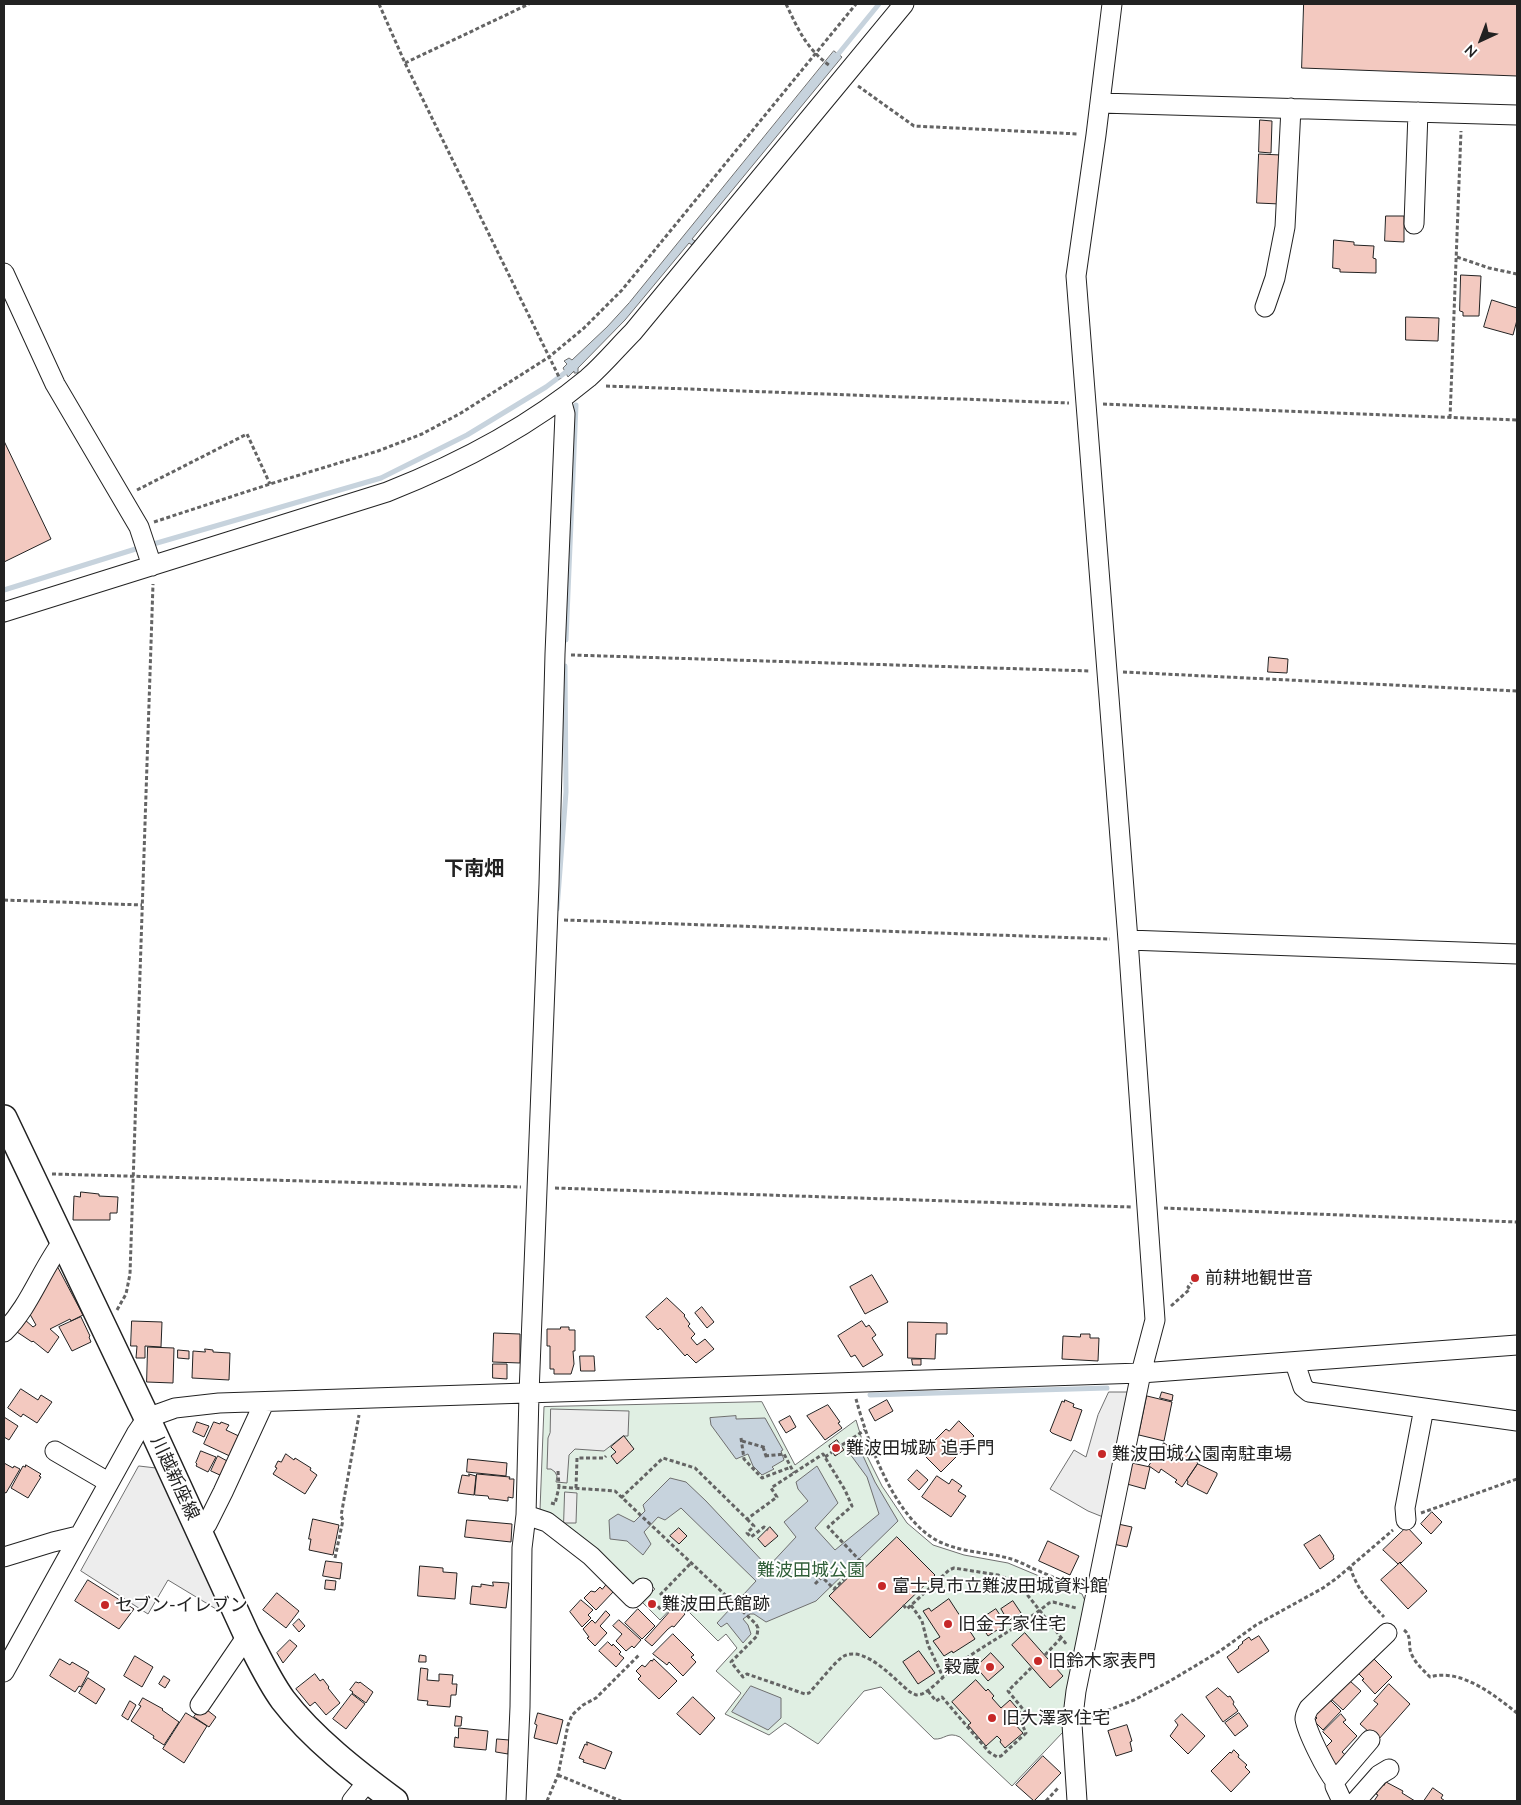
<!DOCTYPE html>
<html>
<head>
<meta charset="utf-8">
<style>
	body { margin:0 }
	#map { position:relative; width:1521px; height:1805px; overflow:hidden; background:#fff; font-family:Lato,sans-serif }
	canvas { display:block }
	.frame { position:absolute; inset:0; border:5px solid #222; pointer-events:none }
	.north { position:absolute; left:1456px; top:15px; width:50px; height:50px; -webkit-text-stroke:4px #fff; paint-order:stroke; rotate:223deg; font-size:14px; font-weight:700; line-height:20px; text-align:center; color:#222 }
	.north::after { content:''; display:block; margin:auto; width:18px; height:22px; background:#222; clip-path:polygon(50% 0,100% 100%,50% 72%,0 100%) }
</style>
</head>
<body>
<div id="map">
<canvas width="1521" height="1805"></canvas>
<div class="frame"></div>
<div class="north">N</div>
</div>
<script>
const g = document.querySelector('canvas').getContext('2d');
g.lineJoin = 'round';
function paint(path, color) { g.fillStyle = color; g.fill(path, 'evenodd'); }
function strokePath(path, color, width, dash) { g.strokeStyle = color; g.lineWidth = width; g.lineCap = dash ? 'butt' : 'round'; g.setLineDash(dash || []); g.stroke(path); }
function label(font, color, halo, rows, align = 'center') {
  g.font = font + ' Lato,"Noto Sans JP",sans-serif'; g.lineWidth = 4; g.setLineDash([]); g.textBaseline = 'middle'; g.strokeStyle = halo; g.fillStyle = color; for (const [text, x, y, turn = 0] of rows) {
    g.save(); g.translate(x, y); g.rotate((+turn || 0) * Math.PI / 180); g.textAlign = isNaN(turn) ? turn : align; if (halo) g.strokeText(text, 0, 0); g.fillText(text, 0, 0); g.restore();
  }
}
const green = new Path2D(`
	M762 1402 795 1465 856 1420 867 1456 882 1486 907 1523 933 1545 964 1555 1008 1563 1082 1594 1086 1603 1065 1707 1063 1732 1012 1786 960 1737C947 1731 945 1740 934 1739L881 1687 864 1691 818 1744 785 1723 769 1735 725 1714 741 1693 716 1671 737 1648 726 1634 718 1641 678 1601 660 1620 642 1602 655 1589 644 1578 637 1585H629L540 1510 544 1407Z`);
paint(green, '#e0efe3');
strokePath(green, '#6f6f6f', 1);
const parking = new Path2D(`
	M1109 1392H1130L1103 1517 1088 1511 1050 1489 1074 1450 1086 1457 1098 1415Z
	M551 1409 629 1411 628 1436H623L604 1451 575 1449 569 1455 567 1483 556 1482 557 1476 555 1472 551 1469H547L548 1438 550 1433Z
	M139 1466 156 1468 223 1609 221 1612 168 1580 148 1614 81 1571Z
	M565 1492 577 1493 576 1523H564Z`);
paint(parking, '#ededed');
strokePath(parking, '#6f6f6f', 1);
const water = new Path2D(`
	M834 51 842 57 692 239 695 241 692 245 689 243 625 320 578 368V373H574V371L568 377 563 368 567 364 564 361 569 358 572 360 607 327 629 303Z
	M736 1416V1419L765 1418 783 1450 781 1451 784 1460 772 1467 774 1469 762 1475 753 1466 748 1454 736 1459 711 1425 710 1418Z
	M859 1447 875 1482 898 1521 816 1601 766 1622 754 1614H750L743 1619 748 1625 751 1634 743 1643 727 1623 721 1627 717 1623 756 1581 681 1508 665 1520 658 1517 644 1532 651 1544 643 1555 627 1541 610 1539 609 1520 618 1514 634 1522 645 1511 643 1505 670 1478 686 1482 706 1501 768 1567 796 1537 784 1522 808 1501 798 1489 796 1482 817 1466 838 1503 815 1528 835 1550 879 1514 867 1477 850 1454Z
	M751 1686 781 1698V1718L768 1730 732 1712Z`);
paint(water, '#c7d3dd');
strokePath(water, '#6f6f6f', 1);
strokePath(new Path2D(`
	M835 58 879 4
	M150 545 381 478 467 435 546 387 570 369
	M4 590 142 547
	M566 640 576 405
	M557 909 566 792 565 666
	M870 1395 1107 1388`), '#c7d3dd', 5);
const building = new Path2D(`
	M1304 4H1517V76L1302 68Z
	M1260 120 1272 121 1271 153 1259 152Z
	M1259 154 1281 155 1280 204 1257 203Z
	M1386 216H1404V242L1385 241Z
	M1334 240 1354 242V245L1374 246 1373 258 1376 259V273L1340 272V269L1333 268Z
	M1461 275 1481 276 1479 316H1463V312L1460 311Z
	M1492 300 1517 308V320L1513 335 1484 327Z
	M1406 317 1439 318 1438 341 1406 340Z
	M4 441 51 539 4 562Z
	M1269 657 1288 659 1287 673 1268 672Z
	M81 1192 99 1194V1196L118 1197 117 1213H110V1220H73L74 1196 80 1197Z
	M55 1262 83 1315 71 1321 70 1319 50 1329 59 1337 48 1353 33 1341 32 1342 14 1330 24 1319 33 1327 36 1325 27 1309Z
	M872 1275 888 1302 865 1314 850 1287Z
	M667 1298 685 1315 684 1316 690 1324 688 1326 695 1334 691 1338 697 1345 705 1339 714 1349 696 1363 687 1354 685 1356 660 1328 658 1330 646 1317Z
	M702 1307 714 1322 707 1328 695 1313Z
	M81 1317 90 1336 89 1337 91 1342 72 1351 59 1327Z
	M132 1321 162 1322 161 1347 145 1346V1358H136L137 1346H131Z
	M862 1321 866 1327 869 1325 876 1335 872 1338 883 1355 863 1367 855 1355 851 1357 838 1336Z
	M908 1322 947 1323V1334H936L935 1359 908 1358Z
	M561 1327H569V1330H575V1351H573L574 1364 571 1374H554V1369H550V1346H547V1329H560Z
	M494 1333 520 1334V1363L493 1362Z
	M1081 1334H1090V1338H1099L1098 1361 1062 1359 1063 1336 1080 1337Z
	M148 1347 174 1348 173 1383 147 1382Z
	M205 1349 213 1350V1352L230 1353 229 1380 192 1378 193 1351 205 1352Z
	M178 1350 189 1351V1359L178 1358Z
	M580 1356H594L595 1371H581Z
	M912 1359H921V1365H913Z
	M493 1364H507V1379L493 1378Z
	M21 1389 38 1400 41 1395 52 1402 37 1423 23 1414 21 1417 8 1408Z
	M1162 1392 1173 1395 1172 1401 1160 1398Z
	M1147 1396 1172 1402 1164 1441 1139 1435Z
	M887 1400 893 1411 875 1421 869 1410Z
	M1065 1400 1074 1404 1073 1407 1082 1410 1071 1441 1052 1433 1050 1431 1062 1401 1064 1402Z
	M828 1405 840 1422 838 1423 842 1428 825 1440 807 1416Z
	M790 1416 796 1427 786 1433 779 1422Z
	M4 1417 18 1426 9 1440 4 1437Z
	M959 1421 974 1436 964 1446 965 1448 941 1472 922 1453 946 1429 949 1431Z
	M197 1422 209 1426 204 1437 193 1432Z
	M214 1422 220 1424 221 1422 229 1425 226 1430 243 1438 234 1458 204 1444Z
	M624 1436 634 1449 617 1464 611 1456 616 1452 611 1447Z
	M837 1440 844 1450 835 1456 829 1446Z
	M1164 1443 1171 1448 1174 1444 1198 1463 1182 1487 1175 1482 1177 1480 1161 1469 1159 1473 1149 1466Z
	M201 1451 216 1457 208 1472 196 1466 197 1464 196 1463Z
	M286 1454 294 1460 295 1458 311 1468 310 1470 317 1475 305 1494 273 1474 277 1468 275 1467 278 1461 281 1462Z
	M218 1456 229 1462 222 1476 211 1471Z
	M468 1459 507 1463 506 1476 467 1472Z
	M4 1463 13 1468 14 1466 20 1469 6 1493 4 1492Z
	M1132 1463 1150 1467 1145 1489 1127 1484Z
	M1198 1464 1217 1473V1475L1207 1494 1187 1484 1188 1482 1187 1480Z
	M26 1465 41 1474 39 1476 41 1477 28 1498 11 1488 23 1466 25 1467Z
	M917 1470 928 1480 919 1490 908 1480Z
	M469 1474 476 1476 474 1495 458 1493 462 1475 469 1476Z
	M477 1474 510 1477 509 1479H514L513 1498 508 1497V1501L493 1499H489L488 1496 475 1495Z
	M937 1476 949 1484 952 1479 962 1486 958 1491 966 1496 951 1517 922 1497Z
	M1432 1512 1442 1522 1431 1534 1421 1524Z
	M313 1519 339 1525 333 1555 309 1550 311 1539H309Z
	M467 1520 512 1524 511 1542 465 1537Z
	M1118 1524 1132 1527 1127 1547 1113 1544Z
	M770 1527 778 1536 765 1547 758 1539Z
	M1407 1527 1422 1543 1401 1563 1400 1562 1398 1564 1383 1550Z
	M679 1528 687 1536 679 1544 670 1536Z
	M1320 1535 1334 1556 1333 1557 1334 1559 1320 1569 1304 1545Z
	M897 1537 935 1575 870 1638 829 1596 861 1565 864 1568Z
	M1048 1541 1079 1556 1070 1575 1039 1561Z
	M326 1561 342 1563 340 1579 323 1576Z
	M1400 1563 1427 1591 1408 1609 1381 1580Z
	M420 1566 443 1568V1572L457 1573 455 1599 418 1596Z
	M88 1580 134 1609 119 1629 75 1601Z
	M326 1580 336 1581 335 1590 325 1589Z
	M493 1582 509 1583 506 1608 470 1604 472 1586 481 1587V1584L493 1586Z
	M607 1584 614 1591 596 1610 584 1598 591 1591 595 1592 600 1587 602 1589Z
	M277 1593 299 1611 286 1628 263 1610Z
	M949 1599 975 1639 953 1653 952 1651 944 1656 933 1641 940 1637 923 1611 929 1608 931 1611Z
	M581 1600 593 1610 588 1615 591 1618 582 1627 570 1612Z
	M1013 1601 1021 1613 1008 1621 1001 1609Z
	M676 1605 685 1614 674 1627 672 1626 668 1629 652 1646 645 1640Z
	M638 1609 655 1626 642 1639 625 1623Z
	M996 1609 1006 1624 988 1636 978 1621Z
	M606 1611 610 1615 600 1626 607 1633 595 1646 587 1638 589 1637 583 1629 592 1620 595 1623Z
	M299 1619 305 1626 299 1632 293 1625Z
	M619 1620 641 1640 634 1648 632 1646 626 1651 616 1641 622 1634 613 1626Z
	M1025 1633 1063 1676 1050 1688 1012 1645Z
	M673 1634 694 1655 691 1657 696 1662 683 1676 669 1662 667 1665 653 1654Z
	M1259 1636 1269 1651 1238 1673 1227 1657 1239 1648 1238 1647 1243 1643 1242 1642 1249 1637 1251 1640Z
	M290 1640 297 1646 283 1663 277 1653Z
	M608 1642 612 1646 613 1644 621 1652 619 1654 624 1658 616 1667 599 1651Z
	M919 1651 935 1673 918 1684 903 1662Z
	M991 1653 1004 1667 988 1681 976 1667Z
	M420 1655 426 1656V1662H419Z
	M135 1656 153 1667 142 1687 124 1676Z
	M1371 1656 1392 1677 1375 1694 1362 1680 1364 1679 1356 1671Z
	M60 1659 70 1665 72 1662 89 1672 81 1687 79 1686 75 1692 50 1676Z
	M654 1659 677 1681 659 1699 638 1679 641 1676 636 1671 642 1665 645 1667 651 1660 652 1661Z
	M421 1668 428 1669 427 1680 439 1681V1674L453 1675 452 1684H457L456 1695H451L450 1707 427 1705 428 1701 418 1700Z
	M315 1674 320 1681 323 1679 329 1687 328 1688 340 1703 326 1715 315 1702 310 1706 296 1689Z
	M164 1676 170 1680 165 1688 159 1684Z
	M88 1678 105 1689 96 1704 79 1693Z
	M976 1680 986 1691 988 1689 994 1696 992 1698 1001 1708 1010 1700 1022 1714 1013 1722 1023 1733 1005 1748 1000 1742 1001 1740 997 1736 986 1746 968 1725 971 1723 952 1702Z
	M1350 1681 1361 1691 1343 1710 1330 1698Z
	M356 1682 359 1683 360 1682 373 1692 366 1703 352 1693 353 1692 350 1690Z
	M1389 1684 1410 1704 1378 1740 1360 1724 1378 1704 1374 1701Z
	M1218 1688 1228 1697 1230 1696 1234 1702 1233 1704 1238 1711 1223 1722 1206 1697Z
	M352 1694 365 1704 346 1729 333 1719Z
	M693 1697 715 1718 700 1735 677 1714Z
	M143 1698 163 1709 162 1710 179 1722 164 1745 153 1738 154 1736 131 1721 141 1706 139 1705Z
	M1329 1699 1341 1711 1323 1730 1314 1721 1317 1718 1314 1715Z
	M130 1701 136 1705 128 1720 122 1716Z
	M202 1706 216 1717 209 1727 194 1717Z
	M186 1713 207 1726 184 1763 163 1749Z
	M538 1713 563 1720 557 1744 534 1738 537 1725 535 1724Z
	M1239 1713 1248 1726 1235 1736 1225 1723Z
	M1182 1714 1205 1736 1188 1754 1170 1736 1178 1725 1175 1721Z
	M1341 1714 1346 1720 1343 1722 1357 1736 1342 1752 1349 1758 1337 1770 1323 1750 1332 1741 1323 1732Z
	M456 1716 462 1717 461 1726H455Z
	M1127 1725 1132 1741 1130 1742 1132 1751 1116 1756 1108 1731Z
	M459 1728 488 1731 486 1750 454 1747 455 1737 458 1738Z
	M497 1739 509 1740 508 1754 496 1752Z
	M587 1742 612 1752 605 1769 583 1762 584 1760 579 1758 585 1744 587 1745Z
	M1234 1750 1239 1755 1238 1757 1247 1765 1245 1767 1250 1772 1231 1792 1211 1771 1230 1752 1231 1753Z
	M1043 1756 1061 1773 1034 1801 1016 1785Z
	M1386 1782 1403 1791 1402 1793 1415 1801H1374L1378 1795 1376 1794 1382 1784 1384 1785Z
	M1433 1788 1443 1795 1441 1798 1445 1801H1424Z`);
paint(building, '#f3c9c0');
strokePath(building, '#222', 1);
const minor = new Path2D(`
	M1100 103 1517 115
	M1414 224 1418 112
	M4 273 55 384 139 527 152 566
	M1265 307 1275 278 1285 227 1291 108
	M4 612 387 492C458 464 529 427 588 378 604 364 618 347 633 332L904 4
	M1128 940 1517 954
	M4 1332C30 1306 41 1270 63 1241
	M1295 1363 1303 1387 1309 1392 1517 1421
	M55 1451 108 1482
	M526 1515 547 1522 591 1556 633 1598 643 1588
	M1406 1520 1405 1508 1424 1408
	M199 1531 207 1524 223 1492 264 1403
	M4 1557 53 1542 78 1536
	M4 1672 136 1434 147 1418 175 1408 219 1403 1141 1373 1517 1345
	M200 1705 247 1636
	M1335 1781C1326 1770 1307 1732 1305 1719 1305 1715 1307 1712 1309 1708L1387 1633
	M352 1801 368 1781
	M516 1801 520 1707 522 1548 526 1515 529 1394 549 884 555 654 565 414 561 399
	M1077 1801 1072 1724 1076 1691 1141 1373 1155 1320 1128 940 1076 276 1096 135 1112 4
	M1342 1801 1335 1786V1781L1370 1740
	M1356 1801 1379 1775 1389 1769`);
const major = new Path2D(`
	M4 1118 147 1418 247 1636C258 1657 269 1681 283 1700 312 1738 357 1773 395 1801`);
strokePath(minor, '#222', 21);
strokePath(major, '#222', 28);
strokePath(new Path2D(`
	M379 4 405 63 560 379
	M786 4C799 31 806 48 830 66
	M405 63 529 4
	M858 86 914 126 1078 134
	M1457 257 1489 268 1517 274
	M606 386 1069 403
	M1103 404 1517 420
	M1450 418 1461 131
	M137 490 247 434 270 484
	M154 522 270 484 378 451 422 434 461 413 549 357 584 328 622 290 856 4
	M571 655 1090 671
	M1123 672 1517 691
	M4 900 142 905
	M564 920 1110 939
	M52 1174 521 1187
	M555 1188 1131 1207
	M1164 1208 1517 1222
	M1171 1306 1190 1289 1188 1287 1192 1282
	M117 1310 126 1294 130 1274 153 584
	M856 1399C868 1443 895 1519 938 1541 959 1552 985 1552 1008 1558 1016 1560 1024 1564 1032 1568 1048 1575 1064 1582 1081 1589
	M741 1438 744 1459 762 1478 791 1467
	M742 1441 767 1448
	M842 1445 865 1430
	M763 1447 767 1459
	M765 1456 784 1454 794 1473
	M825 1457 832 1452
	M558 1471 559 1487 615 1491 756 1624 758 1628 757 1636 731 1662 743 1677 747 1674 805 1694 809 1693C817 1685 836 1660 844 1656 865 1645 895 1680 910 1692L916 1695 922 1694C937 1686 947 1671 961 1662 990 1641 1021 1626 1049 1603L1053 1602 1076 1608
	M576 1488 577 1458H604L606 1456
	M621 1498 663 1458 695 1468 747 1519 777 1497 771 1488 823 1454 845 1490 852 1506 828 1527 866 1567
	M551 1503 555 1504 559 1487
	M1421 1513 1517 1479
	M747 1519 754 1526 747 1533 751 1537 764 1527 768 1530
	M335 1558 343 1520 341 1516 359 1415
	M1350 1567C1358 1591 1367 1599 1384 1617
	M815 1584 822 1577 834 1589 862 1562
	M660 1595 691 1563
	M654 1601 661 1610
	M903 1605 907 1609 949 1570 954 1568 998 1575 1018 1583 1067 1645
	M911 1605 922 1621 928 1645 943 1677
	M1404 1630C1412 1636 1408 1645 1411 1653 1415 1663 1423 1670 1430 1677 1461 1668 1494 1695 1517 1713
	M1045 1655 1061 1638
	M928 1691 936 1701 942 1697 989 1752 997 1757 1001 1756 1026 1733 1021 1722 1027 1714 1008 1691 1031 1668
	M1089 1718 1134 1700 1170 1681 1220 1651 1256 1625 1323 1588 1337 1578 1393 1530
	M558 1775 621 1801
	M547 1801 558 1775 568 1725 572 1715 583 1705 596 1698 639 1655
	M1046 1801 1059 1787`), '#646464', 3, [4, 2.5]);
strokePath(minor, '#fff', 19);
strokePath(major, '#fff', 25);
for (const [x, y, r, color] of [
	[1195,1278,5,"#c62828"],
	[836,1448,5,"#c62828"],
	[1102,1454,5,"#c62828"],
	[882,1586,5,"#c62828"],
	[652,1604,5,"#c62828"],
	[105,1605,5,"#c62828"],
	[948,1624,5,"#c62828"],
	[1038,1661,5,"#c62828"],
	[990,1667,5,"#c62828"],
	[992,1718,5,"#c62828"]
]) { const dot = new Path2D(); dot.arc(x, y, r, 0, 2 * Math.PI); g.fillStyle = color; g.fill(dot); strokePath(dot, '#fff', 2); }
label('18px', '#222', '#fff', [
	["前耕地観世音",1205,1278],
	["難波田城跡 追手門",846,1448],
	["難波田城公園南駐車場",1112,1454],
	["富士見市立難波田城資料館",892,1586],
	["難波田氏館跡",662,1604],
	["セブン-イレブン",115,1605],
	["旧金子家住宅",958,1624],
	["旧鈴木家表門",1048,1661],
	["穀蔵",980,1667,"right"],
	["旧大澤家住宅",1002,1718]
], 'left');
label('18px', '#222', '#fff', [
	["川越新座線",175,1478,65]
]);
label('18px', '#2f5e38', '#fff', [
	["難波田城公園",811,1570]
]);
label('bold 20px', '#222', '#fff', [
	["下南畑",474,869]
]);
</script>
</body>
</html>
